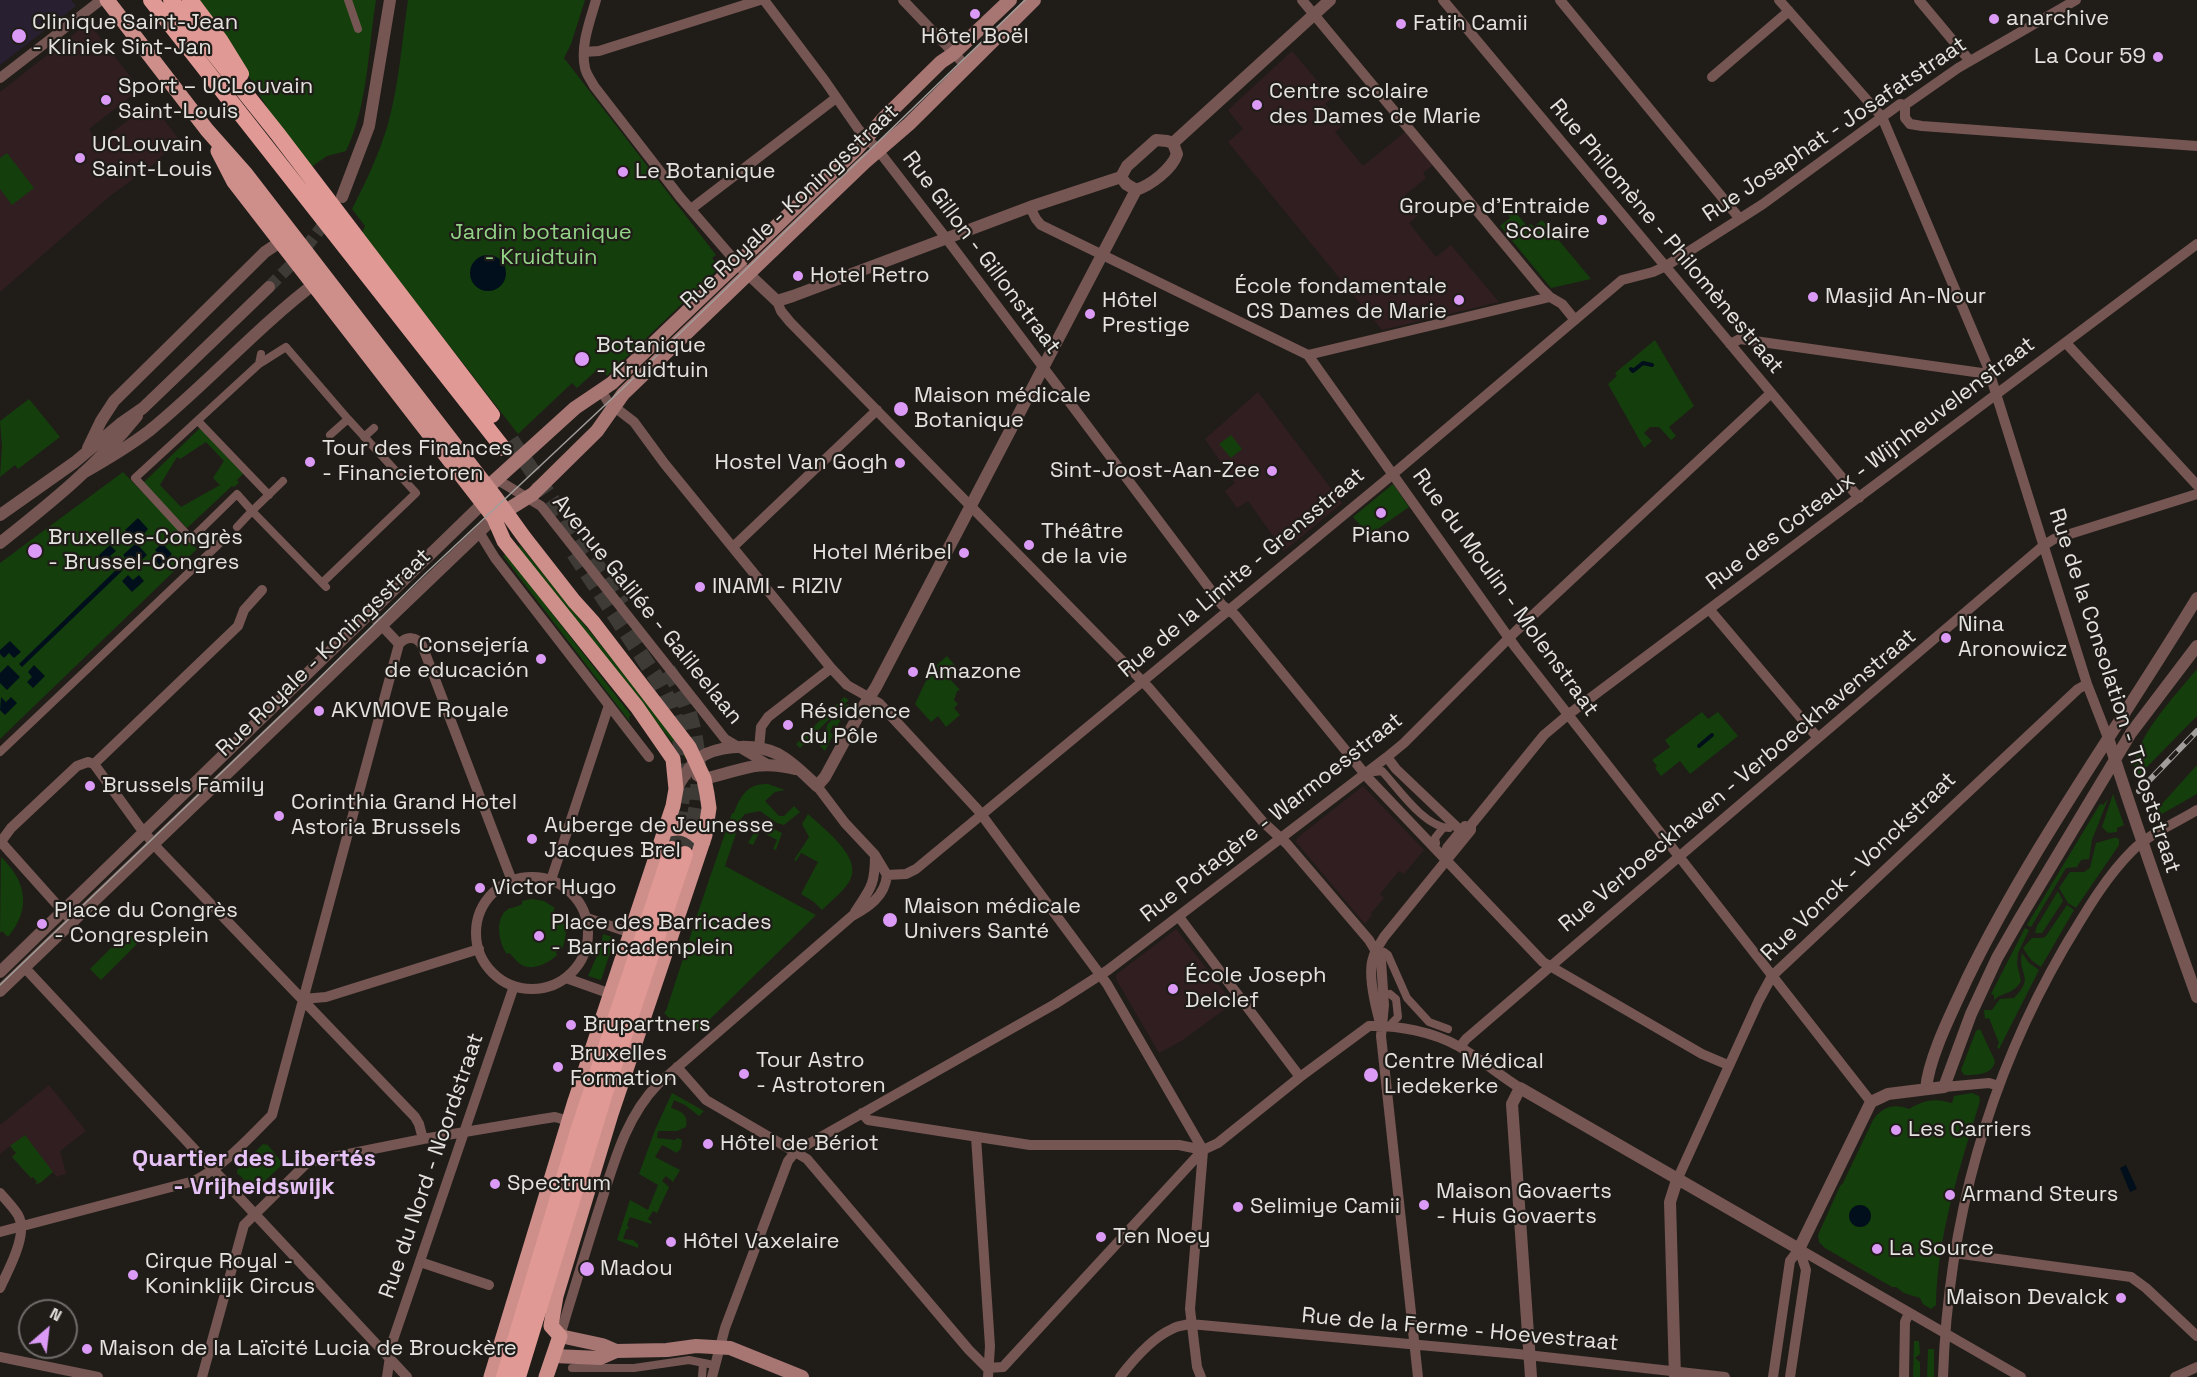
<!DOCTYPE html>
<html>
<head>
<meta charset="utf-8">
<style>
	body { margin:0 }
	#map { position:relative; width:2197px; height:1377px; overflow:hidden; background:#201d19; font-family:"Space Grotesk",sans-serif }
	canvas { display:block }
	.north { position:absolute; left:18px; top:1299px; width:60px; height:60px; box-sizing:border-box; background:#201d19; border:2px solid #6f6c69; border-radius:50%; rotate:28deg; font-size:16px; font-weight:700; line-height:24px; text-align:center; color:#e5e3e0 }
	.north::after { content:''; display:block; margin:auto; width:21px; height:27px; background:#da9af6; clip-path:polygon(50% 0,100% 100%,50% 72%,0 100%) }
</style>
</head>
<body>
<div id="map">
<canvas width="2197" height="1377"></canvas>
<div class="north">N</div>
</div>
<script>
const g = document.querySelector('canvas').getContext('2d');
g.lineJoin = 'round';
function paint(path, color) { g.fillStyle = color; g.fill(path, 'evenodd'); }
function strokePath(path, color, width, dash) { g.strokeStyle = color; g.lineWidth = width; g.lineCap = dash ? 'butt' : 'round'; g.setLineDash(dash || []); g.stroke(path); }
function label(font, color, halo, rows, align = 'center') {
  g.font = font + ' "Space Grotesk",sans-serif'; g.lineWidth = 4.5; g.setLineDash([]); g.textBaseline = 'middle'; g.strokeStyle = halo; g.fillStyle = color; for (const [text, x, y, turn = 0] of rows) {
    g.save(); g.translate(x, y); g.rotate((+turn || 0) * Math.PI / 180); g.textAlign = isNaN(turn) ? turn : align; if (halo) g.strokeText(text, 0, 0); g.fillText(text, 0, 0); g.restore();
  }
}
paint(new Path2D(`
	M84 26 92 27 140 89 89 129 98 143 151 103 181 142 160 157 161 159 110 196 0 292V92Z
	M1292 51 1332 98 1325 104 1340 121 1347 116 1350 115 1352 118 1335 132 1363 166 1405 132 1433 165 1423 173 1426 178 1405 195 1420 214 1409 223 1436 257 1451 245 1499 302 1382 330 1228 142 1243 129 1228 110Z
	M1258 392 1342 503 1284 551 1248 501 1237 508 1225 491 1235 483 1205 439Z
	M1363 786 1424 850 1404 874 1399 871 1380 894 1384 898 1371 913 1372 915 1365 924 1296 842 1297 838Z
	M1176 929 1233 1003 1183 1040 1159 1053 1116 979 1117 974Z
	M49 1085 86 1131 60 1151 66 1174 58 1176V1178L53 1172 40 1183 35 1184 37 1182 33 1177 31 1178 12 1157 16 1153 10 1146 0 1154V1125Z`), '#311e21');
paint(new Path2D(`
	M0 0H71L76 6 0 65Z`), '#282030');
paint(new Path2D(`
	M197 0H376C368 50 368 105 346 151L327 156 310 168 281 132 227 38Z
	M408 0H585L571 44 564 58 716 255 712 258 719 268 607 376 599 368 577 388 572 383 518 434 362 233 365 226 352 209C366 182 379 154 388 124 399 84 402 41 408 0Z
	M7 153 34 188 12 205 0 189V158Z
	M1512 208 1527 226 1531 224 1534 227 1542 220 1591 279 1551 288 1500 226 1510 218 1507 213Z
	M1655 340 1694 406 1669 427 1676 436 1671 440 1659 427H1650L1644 433 1652 441 1644 448 1608 384 1617 376 1615 373Z
	M29 399 60 437 18 469 15 465 0 477 2 446 0 421Z
	M200 428 244 473 237 480 239 483 234 487 232 486 187 528 143 483ZM206 442 224 461 213 478 220 485 181 507 160 485 177 457 180 459Z
	M1231 435 1242 449 1231 458 1219 444Z
	M123 472 197 549 0 739V563Z
	M1393 484 1409 507 1369 535 1353 517Z
	M520 545 681 744 686 759 516 548Z
	M506 554 631 715 629 717 630 722 503 556Z
	M947 656 957 668 948 677 960 690 957 691 954 700 958 704 954 708 960 715 946 727 938 716 931 722 915 704 931 670Z
	M2197 669V716L2136 778C2124 748 2178 693 2197 669Z
	M844 697 849 700 800 748 796 744Z
	M849 704 837 727 833 725 830 732 833 735 825 751 820 746 825 737 827 725 845 705Z
	M1702 712 1708 719 1718 712 1738 736 1690 774 1680 761 1661 776 1655 768 1657 766 1652 760 1670 747 1665 740Z
	M2197 765V794L2160 815 2153 814Z
	M768 784 785 790 775 792 765 801 779 816H784L794 806 800 812 784 825 777 823 760 811 745 814 741 819 725 866 816 915 701 1028C686 1037 674 1022 664 1013L666 1011 694 925 696 924 695 921 732 813H734C740 796 748 783 768 784Z
	M2113 794 2124 825 2117 828V832L2108 833 2102 827Z
	M2108 799 2092 840 2089 859 2081 860 2077 867 2066 868 2031 927 2027 925 2100 804 2103 805Z
	M808 814C824 829 865 859 849 882 842 893 831 901 822 910L814 902 801 894 818 862 801 853 796 861 794 860 809 837 802 824Z
	M761 826 769 827 782 833 776 850 773 849 777 840 760 831 753 845 748 843 756 829Z
	M2117 837 2116 838 2119 839V845L2076 908 2068 903 2059 888 2070 872H2084L2090 868 2096 843Z
	M1 857C26 881 32 908 8 937L2 931 0 933Z
	M2058 891 2063 901 2042 933H2035L2037 926Z
	M531 899 544 901 555 908 553 910C555 912 558 913 560 915 569 922 566 940 562 949L559 948 556 953 557 955C549 963 530 973 519 963 517 962 513 956 509 953L507 954C499 944 493 916 510 908 512 908 517 907 522 904V901Z
	M2067 905 2074 910 2041 967 2031 960 2023 948 2032 938H2043L2046 936Z
	M2025 928 2029 930 2018 953 2017 964 2021 981C2013 995 2004 991 1994 1000V995L1991 994Z
	M127 932 138 943 101 980 90 969Z
	M603 934 615 938 601 980 588 976 601 947Z
	M2022 953 2029 963 2039 970 1999 1049 1997 1047 1999 1043 1989 1018 1985 1019 1984 1010H1992L2000 999 2014 998C2036 976 2017 975 2022 953Z
	M1980 1029 1995 1061C1993 1075 1976 1075 1964 1075L1961 1070 1976 1031Z
	M672 1093 704 1111 699 1116 685 1105 674 1100 671 1108C681 1111 689 1115 686 1127L677 1131H658L657 1138 675 1140 677 1138 682 1140 681 1148 677 1153 662 1145 655 1157 680 1170 673 1182 666 1176 662 1181 669 1187 657 1213 653 1211 648 1219 652 1222 651 1224 630 1217 627 1225 629 1228 626 1230 623 1239 633 1240 638 1244V1248L617 1240 630 1200 648 1210 658 1185 639 1174 655 1130Z
	M1972 1093 1979 1096 1980 1101C1960 1167 1937 1236 1936 1305L1931 1309 1923 1304 1920 1298 1904 1293 1896 1287H1892L1825 1248 1819 1242 1818 1235 1840 1186 1843 1183 1873 1120C1882 1107 1894 1103 1909 1109 1924 1100 1934 1098 1952 1103L1954 1096Z
	M25 1135 53 1172 40 1183 35 1184 37 1182 33 1177 31 1178 12 1157 16 1153 10 1146Z
	M263 1144 268 1145 283 1164 255 1190 237 1173V1170Z
	M1914 1341H1919L1920 1354 1915 1358 1920 1362V1377H1913Z
	M1928 1349H1934V1377H1927Z`), '#143e0c');
paint(new Path2D(`
	M470 273a18 18 0 1 1 36 0a18 18 0 1 1-36 0Z
	M138 518 148 529 142 536 137 531 131 536 125 530Z
	M136 543 147 555 134 567 123 555Z
	M162 543 172 554 160 566 155 560 160 555 155 550Z
	M110 545 116 551 110 556 115 561 109 567 98 556Z
	M120 566 123 570 22 667 19 664Z
	M128 575 133 580 139 575 144 581 132 592 122 581Z
	M10 641 21 652 14 658 9 653 4 658 0 654V650Z
	M8 665 20 677 7 690 0 683V673Z
	M34 665 45 676 33 688 27 682 32 677 28 672Z
	M1 697 6 702 11 697 17 703 5 715 0 710Z
	M2126 1165 2137 1189 2130 1192 2120 1168Z
	M1849 1216a11 11 0 1 1 22 0a11 11 0 1 1-22 0Z`), '#000f1b');
strokePath(new Path2D(`
	M1631 369 1633 371 1643 363 1652 365
	M1699 746 1712 735`), '#000f1b', 4);
strokePath(new Path2D(`
	M269 287 297 259 330 216`), '#3e3b37', 12, [12, 6]);
strokePath(new Path2D(`
	M511 440 623 604
	M574 553 661 685C690 740 687 791 672 849
	M668 670C694 708 702 758 697 804 695 821 689 837 685 854`), '#3e3b37', 16, [16, 8]);
strokePath(new Path2D(`
	M348 0 358 29
	M259 364 286 347 348 419 330 435
	M198 421 269 495
	M364 437 374 428
	M283 481 252 511 326 587
	M237 527 252 511 237 494 191 539 135 478 259 364 261 354
	M322 583 416 493 348 419
	M0 752 220 543
	M1374 772 1382 771C1398 788 1424 827 1449 828
	M1436 843 1435 838 1443 828
	M1384 952 1388 955 1407 998 1429 1022 1448 1029
	M1390 994 1396 999 1398 1017 1392 1023
	M572 1368H634L689 1360 709 1364
	M702 1377 703 1363`), '#755653', 8);
strokePath(new Path2D(`
	M596 0C590 21 580 46 585 68 586 74 591 80 594 86L680 197 737 263
	M764 0 825 81 859 130 878 150 946 238 1222 605 1235 615 1369 779 1543 962 1702 1054 1728 1065
	M903 0 966 66
	M1302 0 1541 288 1550 297 1562 304 1575 320
	M1443 0 1859 498
	M1560 0 1740 219
	M1779 0 1882 117 1987 365 2087 684 2108 738
	M1919 0 1970 61
	M584 52 599 51 760 0
	M1712 77 1789 11
	M0 78 101 0
	M1905 105V118L1910 124 1922 126 2197 146
	M1030 207 1036 219 1041 225 1308 355 1516 648 1871 1102
	M691 209 836 98
	M777 301 781 311 790 322 1149 688 1263 822 1287 844 1369 940 1381 960 1384 1005 1381 1036 1418 1377
	M2066 343 2197 485
	M1730 344 1740 339 1989 374
	M1308 355 1550 297
	M602 392 608 402 634 422 664 463 831 668 847 685 879 703 978 810 1107 984 1203 1150
	M496 479 541 506 725 739 769 765
	M479 532 495 558 649 757
	M733 547 877 410
	M1709 609 1818 738
	M371 614 399 644
	M399 644C407 636 416 636 422 645L512 881
	M759 749 761 727 768 717 831 668
	M1387 757 1396 769 1460 830
	M94 764 139 826 159 850 415 1117 419 1124 423 1139
	M94 764 238 626 244 610 262 590
	M817 786 845 823 875 855 887 875
	M1 842 68 917
	M0 843 11 828 77 766 88 762 94 764
	M1445 860 1447 848 1465 826
	M887 875 906 874 916 869 1386 480 1622 280 1653 272 1666 266 1763 204 1900 104 1905 105 1958 68 2076 0
	M476 933a56 56 0 1 1 112 0a56 56 0 1 1-112 0Z
	M551 880 609 705
	M855 912C871 888 875 885 875 855
	M1179 917 1300 1077
	M587 918 631 933
	M25 968 407 1377
	M566 978 611 994
	M303 999 326 997 479 949
	M1379 1019C1375 1004 1368 973 1373 958 1375 950 1380 944 1384 937L1471 830V825L1544 735 1569 714 2197 244
	M1460 1047 1466 1039 1544 972 2043 546 2054 539 2197 494
	M677 1067 706 1100 807 1159 969 1350 987 1368
	M1944 1087 1989 1083 1999 1086
	M862 1113 868 1120 1030 1145H1179L1203 1150
	M976 1137 990 1346 988 1377
	M1677 1180 1759 1000 1772 976 2078 689 2087 684
	M0 1193C6 1200 13 1207 18 1215 29 1234 8 1270 0 1288
	M0 1232 194 1181C225 1165 247 1140 272 1115L399 644
	M1799 1249 2021 1377
	M1954 1253 2131 1277 2146 1288 2197 1336
	M420 1262 489 1285
	M560 1336C572 1295 585 1254 598 1212 613 1167 624 1119 658 1084L852 916C869 907 885 896 887 875
	M0 1357 98 1377
	M987 1368 1003 1367 1203 1150 1218 1143 1300 1077 1369 1026C1398 1025 1433 1032 1458 1046 1480 1058 1499 1075 1520 1088
	M202 1377 244 1225 308 1162 423 1139 542 1119 555 1117 569 1121
	M387 1377 392 1343 514 986
	M712 1377 725 1328 788 1161 796 1151 1055 1004 1108 970 1387 757 1404 743 1516 631 1770 394
	M1120 1377C1133 1360 1152 1338 1172 1329 1177 1326 1185 1325 1190 1324L1518 1354 1725 1377
	M1201 1377 1197 1367 1190 1309 1203 1151
	M1773 1377 1790 1261 1799 1249
	M1790 1377 1806 1270 1799 1249
	M1904 1377 1905 1322 1909 1313
	M1943 1377C1948 1223 1987 1081 2064 948 2084 915 2104 879 2132 851 2149 834 2176 823 2197 810
	M2175 1377 2197 1367`), '#755653', 10);
strokePath(new Path2D(`
	M1173 143 1330 0
	M1136 190 1126 184 1121 177 1127 166 1156 140 1167 141 1173 143
	M342 197 369 126 390 0
	M742 268 777 301 793 296 1030 207 1121 177
	M88 448 101 421 114 401 265 252 286 238
	M83 473C106 460 128 447 149 431 208 383 258 326 318 281
	M0 515 75 462 120 424 143 408 269 287
	M0 543C48 505 99 464 137 416
	M2108 738C2136 825 2166 911 2197 997
	M697 775 704 779C740 771 757 759 795 769
	M676 789C684 776 692 761 706 754 726 745 757 744 778 754 793 762 805 775 817 786L825 777 863 707 876 687 1136 190C1151 185 1172 169 1177 154L1173 143
	M0 972 479 507 482 502
	M0 991 494 518
	M1926 1089C1929 1056 1953 1010 1967 979 2032 846 2120 725 2197 598
	M1531 1377 1512 1104 1520 1088 1799 1249 1871 1102 1888 1094 1944 1087 1971 1014 1997 958 2020 918 2131 733 2197 646
	M1675 1377 1670 1202 1677 1180`), '#755653', 12);
strokePath(new Path2D(`
	M484 497 488 487 575 408 612 383 857 149 882 120 941 62 953 54 1010 0
	M496 517 533 494 597 431 623 394 865 162 909 124 1034 0
	M560 1336 602 1345 616 1351 667 1350 696 1346 730 1348 802 1377
	M554 1356 600 1358 616 1351`), '#a77572', 14);
strokePath(new Path2D(`
	M107 0 207 130 246 174 496 498 524 537 574 601 593 622 689 747 704 779 707 794 709 808 705 835 611 1114 556 1296 551 1326 560 1336 546 1377
	M218 151 234 182 494 518 504 541 637 707 673 759 676 789 673 806 575 1101 491 1377
	M665 830C681 825 692 829 703 842`), '#ce8e8a', 15);
strokePath(new Path2D(`
	M151 0 503 448
	M171 0 277 133 492 415
	M190 0 220 40 241 74
	M504 1377 579 1128 672 849
	M518 1377 605 1093 685 854`), '#e09994', 16);
strokePath(new Path2D(`
	M0 985 295 702 427 572 620 391 1025 0`), '#a19e9b', 1.5);
const rail = new Path2D(`
	M2139 791 2197 731`);
strokePath(rail, '#a19e9b', 6);
strokePath(rail, '#201d19', 4, [11]);
for (const [x, y, r, color] of [
	[975,14,6,"#da9af6"],
	[1994,19,6,"#da9af6"],
	[1401,24,6,"#da9af6"],
	[19,36,8,"#da9af6"],
	[2158,57,6,"#da9af6"],
	[106,100,6,"#da9af6"],
	[1257,105,6,"#da9af6"],
	[80,158,6,"#da9af6"],
	[623,172,6,"#da9af6"],
	[1602,220,6,"#da9af6"],
	[798,276,6,"#da9af6"],
	[1813,297,6,"#da9af6"],
	[1459,300,6,"#da9af6"],
	[1090,314,6,"#da9af6"],
	[582,359,8,"#da9af6"],
	[901,409,8,"#da9af6"],
	[310,462,6,"#da9af6"],
	[900,463,6,"#da9af6"],
	[1272,471,6,"#da9af6"],
	[1381,513,6,"#da9af6"],
	[1029,545,6,"#da9af6"],
	[35,551,8,"#da9af6"],
	[964,553,6,"#da9af6"],
	[700,587,6,"#da9af6"],
	[1946,638,6,"#da9af6"],
	[541,659,6,"#da9af6"],
	[913,672,6,"#da9af6"],
	[319,711,6,"#da9af6"],
	[788,725,6,"#da9af6"],
	[90,786,6,"#da9af6"],
	[279,816,6,"#da9af6"],
	[532,839,6,"#da9af6"],
	[480,888,6,"#da9af6"],
	[890,920,8,"#da9af6"],
	[42,924,6,"#da9af6"],
	[539,936,6,"#da9af6"],
	[1173,989,6,"#da9af6"],
	[571,1025,6,"#da9af6"],
	[558,1067,6,"#da9af6"],
	[744,1074,6,"#da9af6"],
	[1371,1075,8,"#da9af6"],
	[1896,1130,6,"#da9af6"],
	[708,1144,6,"#da9af6"],
	[495,1184,6,"#da9af6"],
	[1950,1195,6,"#da9af6"],
	[1424,1205,6,"#da9af6"],
	[1238,1207,6,"#da9af6"],
	[1101,1237,6,"#da9af6"],
	[671,1242,6,"#da9af6"],
	[1877,1249,6,"#da9af6"],
	[587,1269,8,"#da9af6"],
	[133,1275,6,"#da9af6"],
	[2121,1298,6,"#da9af6"],
	[87,1349,6,"#da9af6"]
]) { const dot = new Path2D(); dot.arc(x, y, r, 0, 2 * Math.PI); g.fillStyle = color; g.fill(dot); strokePath(dot, '#201d19', 2); }
label('22px', '#e5e3e0', '#201d19', [
	["anarchive",2006,19],
	["Clinique Saint-Jean",32,23],
	["- Kliniek Sint-Jan",32,48],
	["Fatih Camii",1413,24],
	["Hôtel Boël",975,37,"center"],
	["La Cour 59",2146,57,"right"],
	["Sport – UCLouvain",118,87],
	["Saint-Louis",118,112],
	["Centre scolaire",1269,92],
	["des Dames de Marie",1269,117],
	["UCLouvain",92,145],
	["Saint-Louis",92,170],
	["Le Botanique",635,172],
	["Groupe d'Entraide",1590,207,"right"],
	["Scolaire",1590,232,"right"],
	["Hotel Retro",810,276],
	["École fondamentale",1447,287,"right"],
	["CS Dames de Marie",1447,312,"right"],
	["Masjid An-Nour",1825,297],
	["Hôtel",1102,301],
	["Prestige",1102,326],
	["Botanique",596,346],
	["- Kruidtuin",596,371],
	["Maison médicale",914,396],
	["Botanique",914,421],
	["Tour des Finances",322,449],
	["- Financietoren",322,474],
	["Hostel Van Gogh",888,463,"right"],
	["Sint-Joost-Aan-Zee",1260,471,"right"],
	["Théâtre",1041,532],
	["de la vie",1041,557],
	["Piano",1381,536,"center"],
	["Bruxelles-Congrès",48,538],
	["- Brussel-Congres",48,563],
	["Hotel Méribel",952,553,"right"],
	["INAMI - RIZIV",712,587],
	["Nina",1958,625],
	["Aronowicz",1958,650],
	["Consejería",529,646,"right"],
	["de educación",529,671,"right"],
	["Amazone",925,672],
	["AKVMOVE Royale",331,711],
	["Résidence",800,712],
	["du Pôle",800,737],
	["Brussels Family",102,786],
	["Corinthia Grand Hotel",291,803],
	["Astoria Brussels",291,828],
	["Auberge de Jeunesse",544,826],
	["Jacques Brel",544,851],
	["Victor Hugo",492,888],
	["Maison médicale",904,907],
	["Univers Santé",904,932],
	["Place du Congrès",54,911],
	["- Congresplein",54,936],
	["Place des Barricades",551,923],
	["- Barricadenplein",551,948],
	["École Joseph",1185,976],
	["Delclef",1185,1001],
	["Brupartners",583,1025],
	["Bruxelles",570,1054],
	["Formation",570,1079],
	["Tour Astro",756,1061],
	["- Astrotoren",756,1086],
	["Centre Médical",1384,1062],
	["Liedekerke",1384,1087],
	["Les Carriers",1908,1130],
	["Hôtel de Bériot",720,1144],
	["Spectrum",507,1184],
	["Maison Govaerts",1436,1192],
	["- Huis Govaerts",1436,1217],
	["Armand Steurs",1962,1195],
	["Selimiye Camii",1250,1207],
	["Ten Noey",1113,1237],
	["Hôtel Vaxelaire",683,1242],
	["La Source",1889,1249],
	["Cirque Royal -",145,1262],
	["Koninklijk Circus",145,1287],
	["Madou",600,1269],
	["Maison Devalck",2109,1298,"right"],
	["Maison de la Laïcité Lucia de Brouckère",99,1349]
], 'left');
label('22px', '#e5e3e0', '#201d19', [
	["Rue Josaphat - Josafatstraat",1835,130,-34],
	["Rue Royale - Koningsstraat",790,207,-43],
	["Rue Philomène - Philomènestraat",1666,237,50],
	["Rue Gillon - Gillonstraat",981,253,53],
	["Rue des Coteaux - Wijnheuvelenstraat",1871,464,-37],
	["Rue de la Limite - Grensstraat",1242,573,-40],
	["Rue du Moulin - Molenstraat",1505,593,54],
	["Avenue Galilée - Galileelaan",647,610,51],
	["Rue Royale - Koningsstraat",324,653,-44],
	["Rue de la Consolation - Trooststraat",2114,691,72],
	["Rue Verboeckhaven - Verboeckhavenstraat",1738,781,-40],
	["Rue Potagère - Warmoesstraat",1272,818,-38],
	["Rue Vonck - Vonckstraat",1859,867,-44],
	["Rue du Nord - Noordstraat",432,1166,-71],
	["Rue de la Ferme - Hoevestraat",1460,1330,5]
]);
label('22px', '#93d387', '#201d19', [
	["Jardin botanique",541,233],
	["- Kruidtuin",541,258]
]);
label('bold 24px', '#e6c2f6', '#201d19', [
	["Quartier des Libertés",254,1159],
	["- Vrijheidswijk",254,1187]
]);
</script>
</body>
</html>
